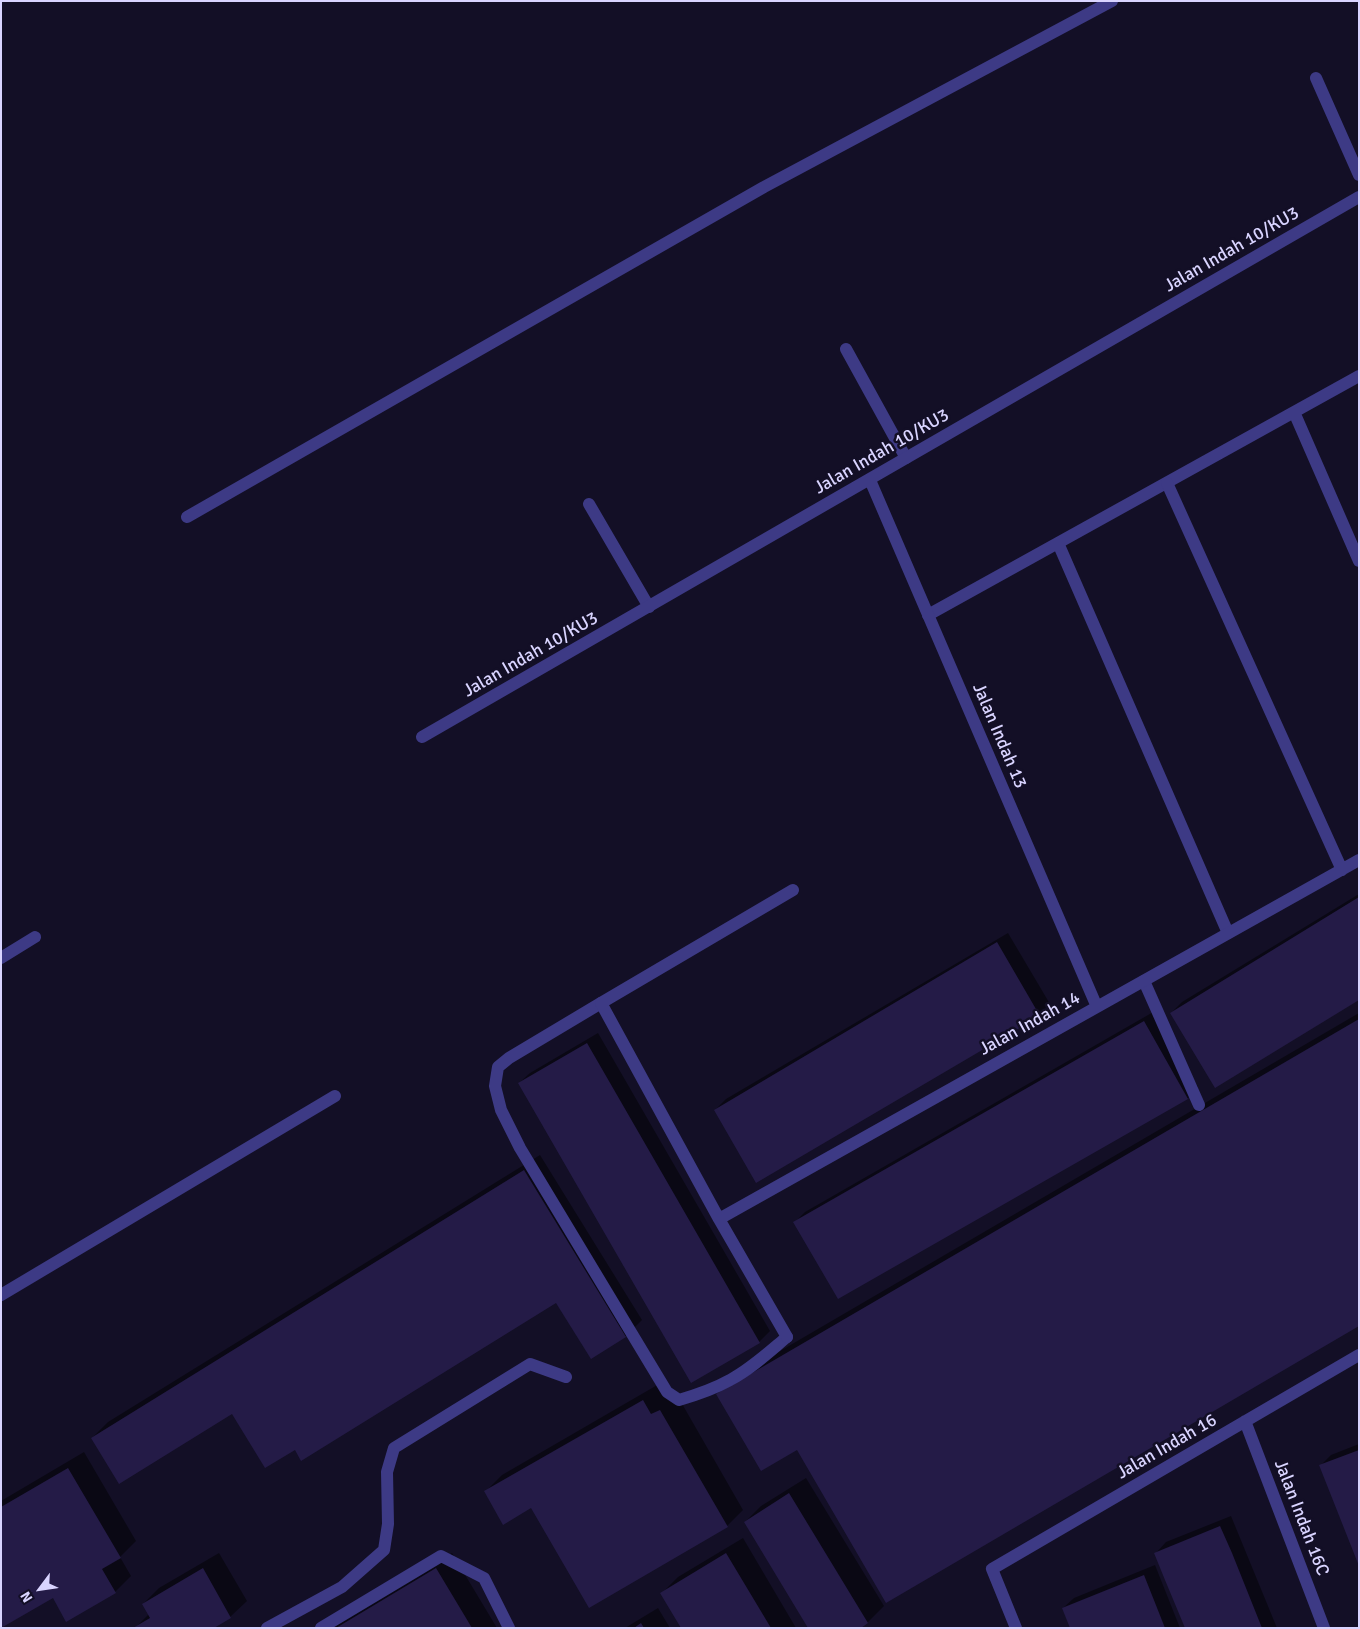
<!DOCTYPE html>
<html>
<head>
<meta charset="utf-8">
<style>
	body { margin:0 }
	#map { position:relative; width:1360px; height:1629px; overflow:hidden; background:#130f26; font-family:Signika,sans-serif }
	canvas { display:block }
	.frame { position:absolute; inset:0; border:2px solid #d9d4ff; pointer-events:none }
	.north { position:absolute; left:15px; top:1564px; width:50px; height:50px; -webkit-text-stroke:4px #130f26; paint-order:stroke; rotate:239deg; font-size:14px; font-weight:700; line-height:20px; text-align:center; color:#d9d4ff }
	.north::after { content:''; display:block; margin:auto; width:18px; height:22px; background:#d9d4ff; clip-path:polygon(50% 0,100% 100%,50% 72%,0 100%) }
</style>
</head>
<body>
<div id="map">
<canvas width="1360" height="1629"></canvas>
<div class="frame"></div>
<div class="north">N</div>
</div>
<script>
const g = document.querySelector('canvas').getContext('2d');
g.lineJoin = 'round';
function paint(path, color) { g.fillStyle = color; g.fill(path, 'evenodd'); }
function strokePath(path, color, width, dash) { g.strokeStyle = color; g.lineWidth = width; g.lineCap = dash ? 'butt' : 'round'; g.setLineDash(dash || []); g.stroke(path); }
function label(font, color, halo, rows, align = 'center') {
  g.font = font + ' Signika,sans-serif'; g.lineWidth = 5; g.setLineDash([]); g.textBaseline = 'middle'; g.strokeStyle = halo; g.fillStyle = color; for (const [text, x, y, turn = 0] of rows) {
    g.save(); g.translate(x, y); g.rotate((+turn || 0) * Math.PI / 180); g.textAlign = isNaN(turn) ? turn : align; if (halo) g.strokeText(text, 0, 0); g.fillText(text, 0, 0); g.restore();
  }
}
paint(new Path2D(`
	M1359 894V998L1171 1013 1182 1002Z
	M1008 933 1050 1004 1039 1015 715 1110 726 1099Z
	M1155 1011 1198 1087 1188 1098 838 1298 795 1222 805 1212Z
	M1359 1013V1325L797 1448 734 1378Z
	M598 1033 770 1331 759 1342 691 1381 519 1083 530 1073Z
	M540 1155 642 1320 626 1336 591 1357 557 1301 295 1448 232 1412 92 1438 108 1422Z
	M659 1384 677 1395 743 1510 727 1526 532 1507 486 1491 502 1475Z
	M1359 1444V1564L1320 1466 1331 1455Z
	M84 1452 136 1541 120 1557 131 1576 115 1592 53 1597 1 1627V1501Z
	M806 1478 884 1606 868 1622 859 1628 745 1522 761 1506Z
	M1231 1516 1277 1628H1186L1156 1553 1166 1542Z
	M743 1538 796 1628H682L662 1593 678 1577Z
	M219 1553 247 1601 230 1617 211 1628H135L149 1614 143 1604 159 1588Z
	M452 1553 497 1628H327Z
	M1155 1565 1180 1628H1071L1063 1608 1074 1598Z
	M658 1608 670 1628H625Z`), '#0007');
paint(new Path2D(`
	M1359 897V1000L1215 1088 1170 1013Z
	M997 942 1040 1016 756 1183 714 1110Z
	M1359 1019V1326L886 1603 797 1450 761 1471 716 1394Z
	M1144 1021 1188 1099 838 1299 793 1222Z
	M587 1043 760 1343 691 1383 518 1083Z
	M524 1170 626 1337 591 1359 556 1303 301 1461 295 1450 265 1468 232 1414 119 1484 91 1438Z
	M643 1400 651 1414 660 1410 728 1527 589 1608 531 1508 503 1525 484 1491Z
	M1359 1450V1566L1319 1465Z
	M68 1468 121 1558 102 1569 116 1593 66 1622 53 1598 1 1628V1507Z
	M789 1493 868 1623 861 1628H808L744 1522Z
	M1220 1526 1232 1553 1262 1628H1185L1165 1580 1154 1553Z
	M726 1553 771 1628H681L660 1593Z
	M203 1568 231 1618 214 1628H133L150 1618 142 1604Z
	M436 1568 472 1628H336Z
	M1144 1575 1165 1628H1070L1062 1608Z
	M641 1623 644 1628H634Z`), '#241b47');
strokePath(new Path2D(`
	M846 349 906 458
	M1294 412 1359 561
	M589 504 649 607
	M187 517 764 187 1112 1
	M1058 543 1228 933
	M928 615 1359 376
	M1 958 35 937
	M1144 981 1199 1105
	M601 1003 509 1058 498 1067 495 1086 501 1110 520 1148 667 1392 679 1400C696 1395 714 1389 730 1380 751 1369 769 1352 787 1337
	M1 1295 335 1096
	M267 1628 342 1587 384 1550 388 1524 387 1472 394 1448 530 1364 566 1377
	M321 1628 441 1556 484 1578 509 1628`), '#3d3a85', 12);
strokePath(new Path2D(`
	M1316 78 1359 175
	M870 480 1097 1007
	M1167 483 1342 870
	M422 737 1359 197
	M719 1219 1359 860
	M787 1337 719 1219 601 1003 793 890
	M1245 1421 1324 1628
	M1016 1628 992 1569 1359 1355`), '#3d3a85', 12);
label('18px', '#d9d4ff', '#130f26', [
	["Jalan Indah 10/KU3",1232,250,-30],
	["Jalan Indah 10/KU3",882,452,-30],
	["Jalan Indah 10/KU3",531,655,-30],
	["Jalan Indah 13",999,736,67],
	["Jalan Indah 14",1030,1024,-29],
	["Jalan Indah 16",1167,1447,-30],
	["Jalan Indah 16C",1301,1518,69]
]);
</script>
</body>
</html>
